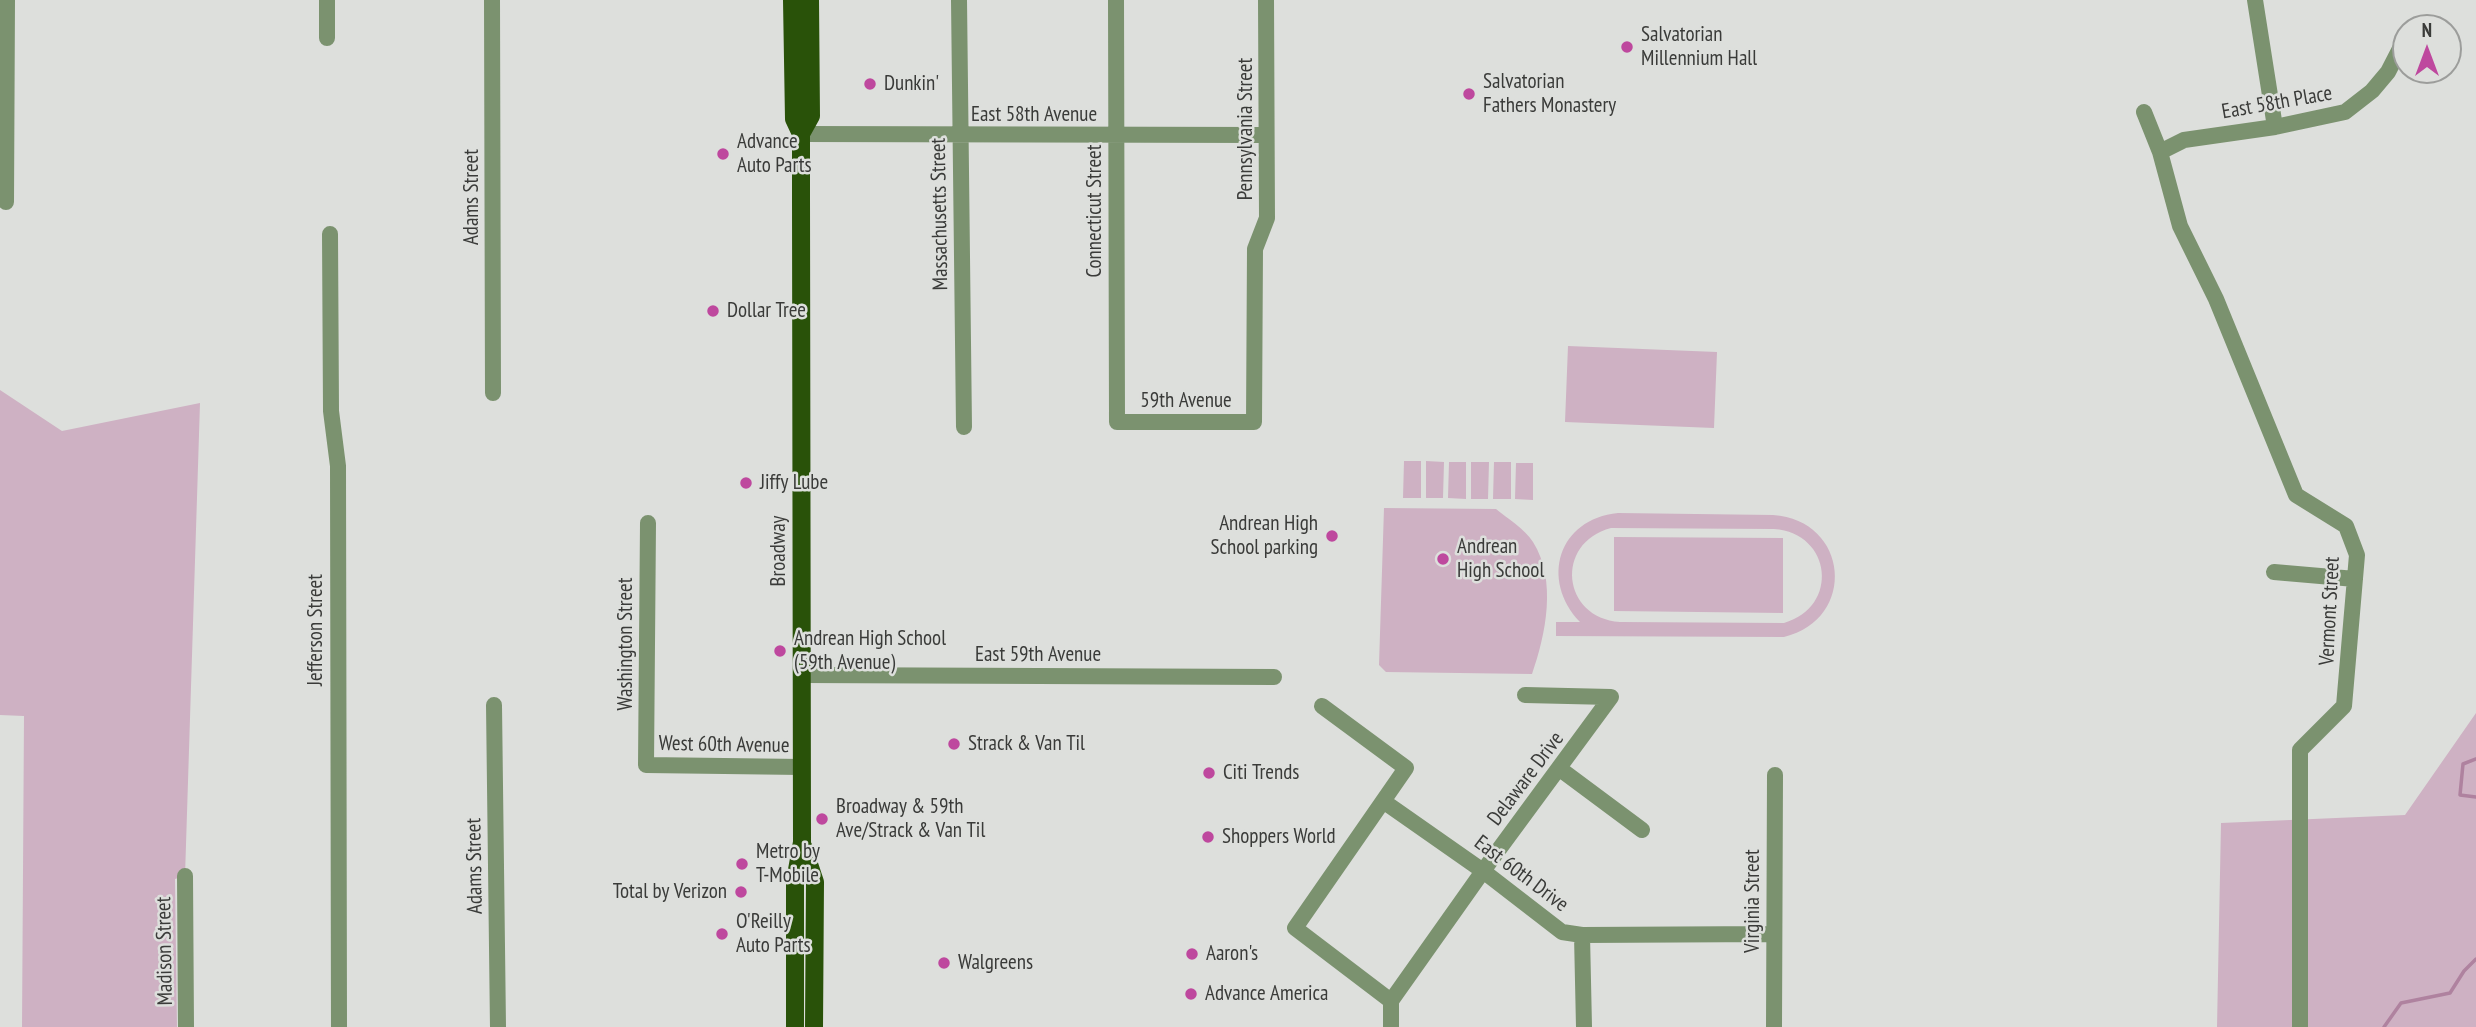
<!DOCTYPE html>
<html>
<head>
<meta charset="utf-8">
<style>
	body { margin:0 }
	#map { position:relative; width:2476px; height:1027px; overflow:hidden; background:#dddfdc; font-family:"PT Sans Narrow",sans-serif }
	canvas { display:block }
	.north { position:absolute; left:2392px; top:14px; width:70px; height:70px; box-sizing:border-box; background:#dddfdc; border:2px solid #9c9d9b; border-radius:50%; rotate:0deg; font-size:19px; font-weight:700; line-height:28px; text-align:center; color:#3a3b39 }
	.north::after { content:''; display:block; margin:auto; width:24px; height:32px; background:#be489e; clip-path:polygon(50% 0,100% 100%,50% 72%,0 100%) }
</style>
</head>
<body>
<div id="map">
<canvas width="2476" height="1027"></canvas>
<div class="north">N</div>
</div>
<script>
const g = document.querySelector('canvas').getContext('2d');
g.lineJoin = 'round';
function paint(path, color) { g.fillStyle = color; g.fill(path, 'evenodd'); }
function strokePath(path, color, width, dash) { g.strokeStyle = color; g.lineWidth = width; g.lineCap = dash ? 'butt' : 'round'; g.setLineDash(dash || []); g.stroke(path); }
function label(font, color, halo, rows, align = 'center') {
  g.font = font + ' "PT Sans Narrow",sans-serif'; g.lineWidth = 5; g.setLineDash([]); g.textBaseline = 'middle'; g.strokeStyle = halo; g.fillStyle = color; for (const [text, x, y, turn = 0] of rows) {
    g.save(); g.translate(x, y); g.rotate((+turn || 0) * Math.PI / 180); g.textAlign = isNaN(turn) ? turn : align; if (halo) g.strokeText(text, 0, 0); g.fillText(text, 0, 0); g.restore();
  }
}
paint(new Path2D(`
	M1568 346 1717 352 1714 428 1565 422Z
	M0 390 62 431 200 403 185 876 175 879 177 1027H22L24 716 0 715Z
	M1404 461H1421V498H1403Z
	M1426 461 1444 462 1443 498H1426Z
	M1449 462H1466V499L1448 498Z
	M1471 462H1489L1488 499H1471Z
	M1494 462H1511V499H1493Z
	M1516 463H1533V500L1515 499Z
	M1384 508 1496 509C1507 518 1525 529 1533 542 1557 580 1546 634 1532 674L1386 672 1379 665Z
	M1618 513 1773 515C1849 520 1858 619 1784 637L1556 636V622H1580C1540 580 1558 519 1618 513ZM1611 528 1774 529C1832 533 1840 607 1784 623L1620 622C1562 618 1554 543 1611 528Z
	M1614 537 1783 538V613L1614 611Z
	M2476 713V1027H2217L2221 823 2405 815Z`), '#ceb1c3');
strokePath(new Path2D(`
	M2476 759 2463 764 2460 795 2476 797
	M2384 1027 2401 1003 2450 993 2464 971 2476 959`), '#af829f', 3.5);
strokePath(new Path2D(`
	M327 0V38
	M492 0 493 393
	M959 0 964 427
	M1116 0 1117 422H1254L1255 249 1267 218 1266 0
	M2255 0 2275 127
	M2144 112 2160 152 2180 226 2216 299 2296 495 2346 526 2357 555 2344 706 2300 750V1027
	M801 134 1266 135
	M2160 152 2184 140 2275 127 2345 112 2372 91 2388 72 2406 37
	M6 202 7 0
	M330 234 331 411 338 466 339 1027
	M648 523 646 765 802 767
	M2274 572 2355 579
	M802 675 1274 677
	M1525 695 1611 697
	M494 705 498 1027
	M1322 706 1406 768 1295 928 1391 1001
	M1560 769 1642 830
	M1383 801 1483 871 1562 932 1582 935 1773 934
	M185 876 186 1027
	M1582 935 1584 1027
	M1391 1027V1001L1483 871 1611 697
	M1774 1027 1775 775`), '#7b926f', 16);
strokePath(new Path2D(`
	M792 0 794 119 801 134V198L802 842 795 881V1027
	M801 134 811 116 810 0
	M803 846 815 882 814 1027`), '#295209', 18);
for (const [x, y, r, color] of [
	[1627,47,7,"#be489e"],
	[870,84,7,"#be489e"],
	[1469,94,7,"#be489e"],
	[723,154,7,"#be489e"],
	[713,311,7,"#be489e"],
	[746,483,7,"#be489e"],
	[1332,536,7,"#be489e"],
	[1443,559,7,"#be489e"],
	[780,651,7,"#be489e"],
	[954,744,7,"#be489e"],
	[1209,773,7,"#be489e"],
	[822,819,7,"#be489e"],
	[1208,837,7,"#be489e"],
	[742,864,7,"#be489e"],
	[741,892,7,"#be489e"],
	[722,934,7,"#be489e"],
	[1192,954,7,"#be489e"],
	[944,963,7,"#be489e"],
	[1191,994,7,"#be489e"]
]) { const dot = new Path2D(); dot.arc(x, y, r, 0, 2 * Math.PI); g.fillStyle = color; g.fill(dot); strokePath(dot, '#dddfdc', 2.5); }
label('21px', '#3a3b39', '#dddfdc', [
	["Salvatorian",1641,35],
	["Millennium Hall",1641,59],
	["Salvatorian",1483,82],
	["Fathers Monastery",1483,106],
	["Dunkin'",884,84],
	["Advance",737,142],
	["Auto Parts",737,166],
	["Dollar Tree",727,311],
	["Jiffy Lube",760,483],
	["Andrean High",1318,524,"right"],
	["School parking",1318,548,"right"],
	["Andrean",1457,547],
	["High School",1457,571],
	["Andrean High School",794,639],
	["(59th Avenue)",794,663],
	["Strack & Van Til",968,744],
	["Citi Trends",1223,773],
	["Broadway & 59th",836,807],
	["Ave/Strack & Van Til",836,831],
	["Shoppers World",1222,837],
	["Metro by",756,852],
	["T-Mobile",756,876],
	["Total by Verizon",727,892,"right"],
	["O'Reilly",736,922],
	["Auto Parts",736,946],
	["Aaron's",1206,954],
	["Walgreens",958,963],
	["Advance America",1205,994]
], 'left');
label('21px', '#3a3b39', '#dddfdc', [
	["East 58th Place",2277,103,-10],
	["East 58th Avenue",1034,115],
	["Pennsylvania Street",1246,129,-90],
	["Adams Street",472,197,-90],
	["Connecticut Street",1095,211,-90],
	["Massachusetts Street",940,214,-91],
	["59th Avenue",1186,401],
	["Broadway",779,551,-90],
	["Vermont Street",2330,611,-87],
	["Jefferson Street",316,630,-90],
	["Washington Street",626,644,-90],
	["East 59th Avenue",1038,655],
	["West 60th Avenue",724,745,1],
	["Delaware Drive",1526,779,-53],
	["Adams Street",475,866,-91],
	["East 60th Drive",1521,874,37],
	["Virginia Street",1753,901,-90],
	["Madison Street",165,951,-91]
]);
</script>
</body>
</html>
